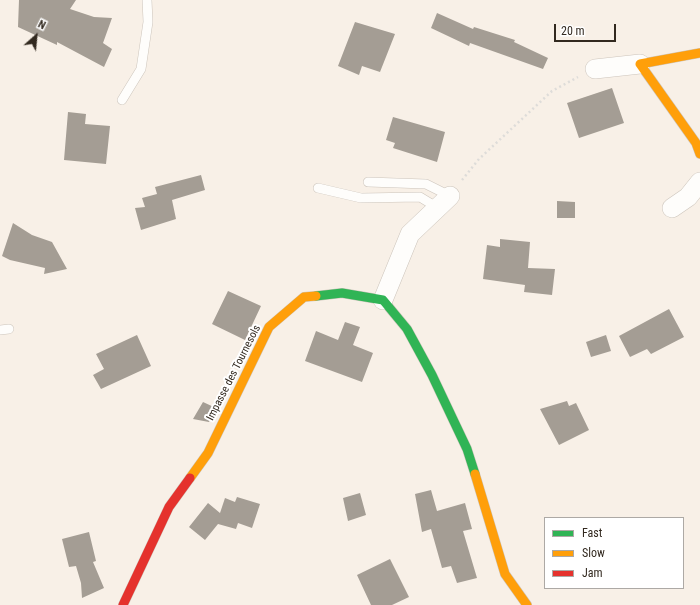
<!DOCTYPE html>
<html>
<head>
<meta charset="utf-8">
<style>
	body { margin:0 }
	#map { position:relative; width:700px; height:605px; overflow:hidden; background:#f8f0e7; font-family:"Roboto Condensed",sans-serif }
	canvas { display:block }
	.legend { position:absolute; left:544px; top:517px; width:140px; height:72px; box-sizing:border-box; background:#fff; border:1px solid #ada9a5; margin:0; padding:5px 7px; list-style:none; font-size:12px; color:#32291f }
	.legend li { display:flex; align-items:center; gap:8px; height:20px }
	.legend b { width:20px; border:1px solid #ada9a5 }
	.north { position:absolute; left:16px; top:16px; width:40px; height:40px; -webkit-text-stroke:3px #fff; paint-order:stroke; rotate:27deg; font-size:11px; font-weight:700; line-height:16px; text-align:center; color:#32291f }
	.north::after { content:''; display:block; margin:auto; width:14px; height:18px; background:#32291f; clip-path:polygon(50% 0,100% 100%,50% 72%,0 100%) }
	.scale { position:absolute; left:554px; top:24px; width:62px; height:18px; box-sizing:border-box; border:2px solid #32291f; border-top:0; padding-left:5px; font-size:12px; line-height:14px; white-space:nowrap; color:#32291f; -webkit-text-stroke:3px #fff; paint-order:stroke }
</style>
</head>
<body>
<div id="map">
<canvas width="700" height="605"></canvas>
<ul class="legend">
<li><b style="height:5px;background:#30b455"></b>Fast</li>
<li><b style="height:5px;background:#ff9f0a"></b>Slow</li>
<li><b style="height:5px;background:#e5322d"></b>Jam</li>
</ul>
<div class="north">N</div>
<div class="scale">20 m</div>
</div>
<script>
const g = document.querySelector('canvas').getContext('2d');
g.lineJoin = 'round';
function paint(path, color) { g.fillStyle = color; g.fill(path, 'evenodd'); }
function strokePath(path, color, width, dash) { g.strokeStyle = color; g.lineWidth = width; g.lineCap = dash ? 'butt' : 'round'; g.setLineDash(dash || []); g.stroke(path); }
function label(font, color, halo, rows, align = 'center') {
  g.font = font + ' "Roboto Condensed",sans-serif'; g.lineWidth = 4; g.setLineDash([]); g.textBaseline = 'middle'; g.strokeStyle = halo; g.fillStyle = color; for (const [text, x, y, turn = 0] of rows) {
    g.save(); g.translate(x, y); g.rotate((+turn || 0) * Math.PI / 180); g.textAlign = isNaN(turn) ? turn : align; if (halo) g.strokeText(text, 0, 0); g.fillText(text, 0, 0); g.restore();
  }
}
paint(new Path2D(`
	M19 0H76L70 9 94 17 112 18 103 43 112 49 104 67 57 42V45L18 27Z
	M437 13 473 29 474 27 515 40 514 42 548 58 543 69 470 43 469 46 431 28Z
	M355 22 395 34 380 72 362 66 359 75 338 66Z
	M612 88 624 123 579 138 567 103Z
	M68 112 86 114 85 124 110 126 106 164 64 160Z
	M393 117 445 132 437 162 393 148 395 143 386 140Z
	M201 175 205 190 172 200 176 219 141 230 135 208 145 207 142 198 157 194 155 187Z
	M557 201 575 202V218H557Z
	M13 223 32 235 52 242 67 269 44 274 45 268 10 260 2 256Z
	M500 239 530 242 528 268 555 269 552 295 524 292 525 285 483 279 487 245 500 247Z
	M228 291 261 306 245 340 212 324Z
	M669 309 684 337 651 354 647 349 630 357 619 336Z
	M345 322 360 327 353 345 373 353 362 382 305 361 316 331 338 340Z
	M137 335 151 366 101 389 93 375 104 369 96 354Z
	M606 335 611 351 591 357 586 342Z
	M567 401 569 406 576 403 589 430 559 445 540 409Z
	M203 402 216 408 209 422 193 419Z
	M431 490 437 511 465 503 472 529 463 531 477 578 457 583 451 566 442 568 431 529 422 532 415 494Z
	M360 493 366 515 348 521 343 498Z
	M237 497 260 504 252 528 238 523 236 529 218 524 205 540 189 527 208 503 220 513 225 498 235 502Z
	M89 532 96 561 93 562 104 588 82 598 81 583 76 566 69 567 62 539Z
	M390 559 409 597 392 605H371L357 575Z`), '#a49d94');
const lane = new Path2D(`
	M122 100 141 69 148 22 147 0
	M368 182 426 184 450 196
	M318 188 361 198 420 197 438 208
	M0 330 9 329`);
const street = new Path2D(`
	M595 69 640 64
	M672 208 688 197 700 182
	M383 300 410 234 450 196`);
const fast = new Path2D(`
	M316 296 342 293 383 300 407 329 432 375 467 449 475 474`);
const slow = new Path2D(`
	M700 53 640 64 696 143 700 154
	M475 474 505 574 527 605
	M190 478 208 453 269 327 304 297 316 296`);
const jam = new Path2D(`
	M123 605 169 507 190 478`);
strokePath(lane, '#ccc4bb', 10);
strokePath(street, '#ccc4bb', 20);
strokePath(fast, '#ccc4bb', 10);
strokePath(slow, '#ccc4bb', 10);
strokePath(jam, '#ccc4bb', 10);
strokePath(new Path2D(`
	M462 180 479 159 552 91 578 77`), '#dedcd9', 2.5, [2, 3]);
strokePath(lane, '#fefdfb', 9);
strokePath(street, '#fefdfb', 19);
strokePath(fast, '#30b455', 9);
strokePath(slow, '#ff9f0a', 9);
strokePath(jam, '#e5322d', 9);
label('11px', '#32291f', '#fff', [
	["Impasse des Tournesols",234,373,-63]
]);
</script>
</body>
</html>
